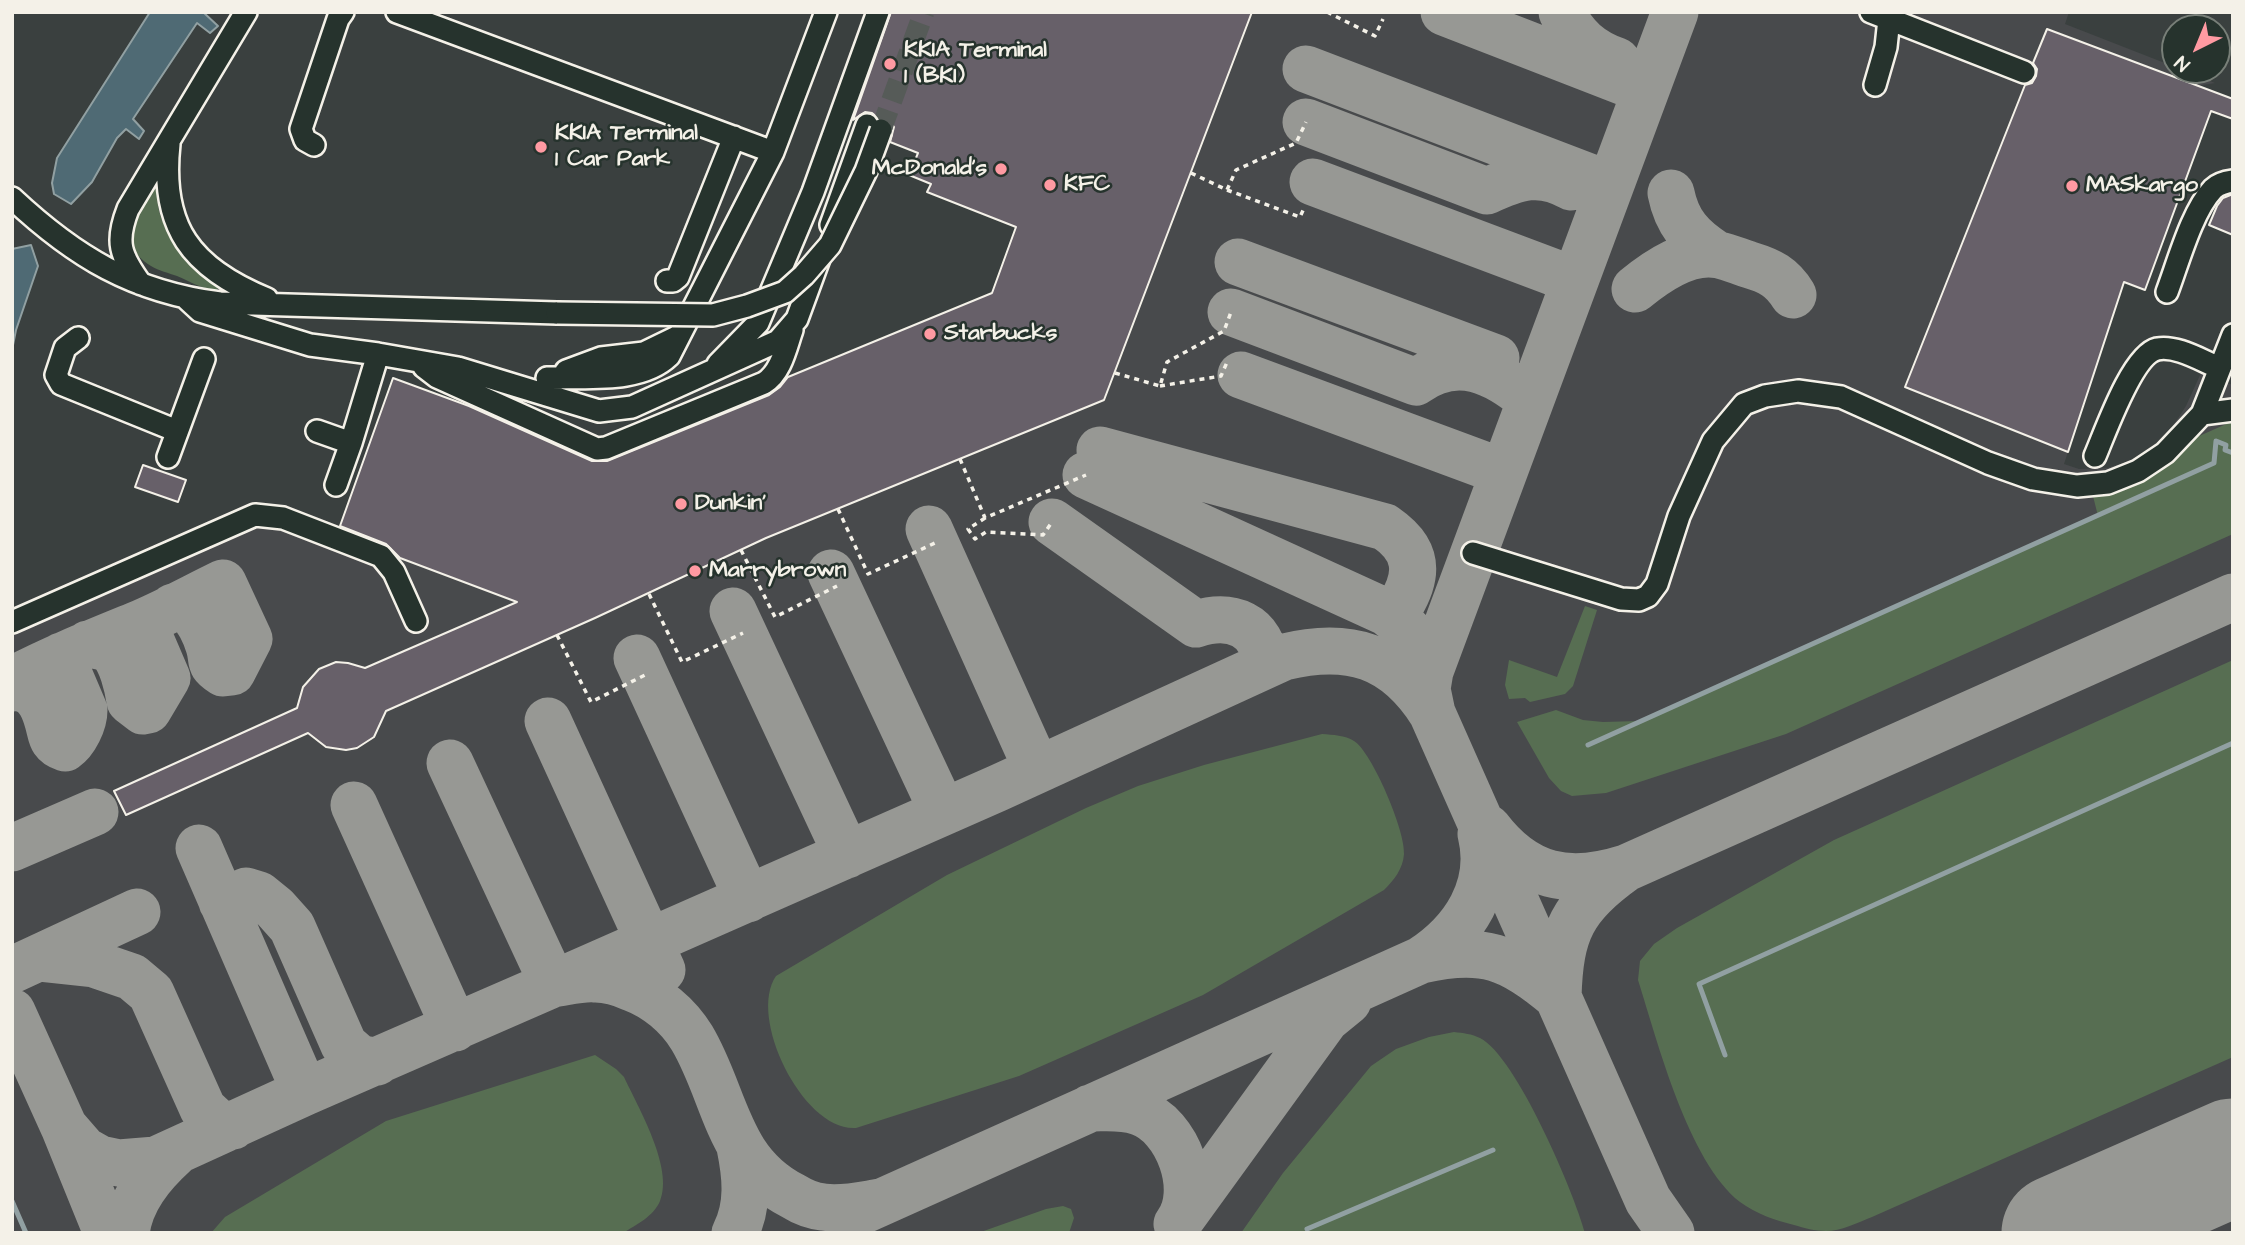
<!DOCTYPE html>
<html>
<head>
<meta charset="utf-8">
<style>
	body { margin:0 }
	#map { position:relative; width:2245px; height:1245px; overflow:hidden; background:#3a403f; font-family:"Architects Daughter",sans-serif }
	canvas { display:block }
	.frame { position:absolute; inset:0; border:14px solid #f4f1e8; pointer-events:none }
	.north { position:absolute; left:2161px; top:14px; width:70px; height:70px; box-sizing:border-box; background:#26332d; border:2px solid #787f78; border-radius:50%; rotate:223deg; font-size:19px; font-weight:700; line-height:28px; text-align:center; color:#f4f1e8 }
	.north::after { content:''; display:block; margin:auto; width:24px; height:32px; background:#ff9aa2; clip-path:polygon(50% 0,100% 100%,50% 72%,0 100%) }
</style>
</head>
<body>
<div id="map">
<canvas width="2245" height="1245"></canvas>
<div class="frame"></div>
<div class="north">N</div>
</div>
<script>
const g = document.querySelector('canvas').getContext('2d');
g.lineJoin = 'round';
function paint(path, color) { g.fillStyle = color; g.fill(path, 'evenodd'); }
function strokePath(path, color, width, dash) { g.strokeStyle = color; g.lineWidth = width; g.lineCap = dash ? 'butt' : 'round'; g.setLineDash(dash || []); g.stroke(path); }
function label(font, color, halo, rows, align = 'center') {
  g.font = font + ' "Architects Daughter",sans-serif'; g.lineWidth = 5; g.setLineDash([]); g.textBaseline = 'middle'; g.strokeStyle = halo; g.fillStyle = color; for (const [text, x, y, turn = 0] of rows) {
    g.save(); g.translate(x, y); g.rotate((+turn || 0) * Math.PI / 180); g.textAlign = isNaN(turn) ? turn : align; if (halo) g.strokeText(text, 0, 0); g.fillText(text, 0, 0); g.restore();
  }
}
paint(new Path2D(`
	M882 12H2069L2065 24 2175 67V70H2182L2215 83 2197 86 2124 282 2064 464 2079 469 2107 468 2136 459 2167 435 2186 406 2201 373 2233 385V1233H12V612L251 504 288 508 339 527 393 378 600 453 992 293 1015 227 927 192 931 184 909 175 918 153 888 141 890 134 843 116Z`), '#484a4c');
paint(new Path2D(`
	M156 182C157 195 157 208 162 220 172 246 197 270 218 287L217 290C204 290 189 281 177 276 169 273 159 271 151 266 113 243 140 209 156 182Z
	M2233 421V534L1786 734 1606 793 1572 796 1561 791 1549 778 1517 722 1556 710 1583 720 1603 722 1640 721 2098 516 2093 496 2119 492 2143 481 2197 437Z
	M1585 606 1597 610 1573 686 1565 694 1530 702 1525 698 1509 699 1505 685 1509 660 1557 677Z
	M2233 660V1057L1872 1217C1857 1223 1841 1231 1826 1231 1815 1231 1804 1228 1794 1225 1774 1220 1757 1214 1740 1202 1688 1161 1658 1043 1638 980L1640 961 1654 944 1677 928 1834 840Z
	M1322 734C1333 735 1345 735 1354 741 1372 752 1406 832 1404 854 1403 869 1394 880 1384 890L1203 995 1019 1076 856 1128C804 1132 747 1018 776 976L947 875 1086 808 1138 786 1204 765Z
	M1454 1032C1463 1033 1472 1034 1480 1038 1516 1056 1574 1192 1585 1233H1241L1283 1173 1371 1066 1396 1049 1429 1037Z
	M595 1055 616 1069 624 1077C638 1107 674 1168 660 1201 654 1216 636 1225 623 1233H211L225 1217 386 1121Z
	M1063 1206 1071 1209 1074 1218 1069 1233H978L1046 1209Z`), '#576e52');
const water = new Path2D(`
	M150 12H203L218 26 210 33 197 23 133 119 144 131 139 139 126 129 117 138 92 182 71 204 54 194 52 183 57 158Z
	M31 245 38 266 16 330 12 350V249Z`);
paint(water, '#4f6a74');
strokePath(water, '#91a0a2', 2);
strokePath(new Path2D(`
	M1588 745 2214 463 2216 441 2226 445 2225 450 2233 453
	M1725 1055 1699 984 2233 743
	M12 1201 26 1233
	M1307 1229 1493 1150`), '#91a0a2', 5);
strokePath(new Path2D(`
	M1444 12 1645 90
	M1562 12C1574 37 1591 52 1617 61
	M1306 69 1610 185
	M1306 122 1487 191C1517 177 1540 169 1571 187
	M1313 182 1574 280
	M1671 193C1677 223 1691 238 1716 254
	M1238 262 1496 358
	M1635 289C1657 271 1689 249 1719 255 1729 257 1740 262 1750 265 1770 271 1782 277 1793 295
	M1231 312 1416 382C1457 352 1495 371 1530 400
	M1241 375 1503 472
	M1100 450 1385 527C1417 549 1420 573 1400 606
	M1086 475 1386 612C1411 631 1421 640 1430 671
	M1052 522 1196 624C1231 613 1263 624 1266 665
	M929 529 1037 769
	M831 573 943 812
	M733 611 847 855
	M88 644C96 646 106 646 111 651 122 660 128 688 130 701L143 711 148 710 167 678 143 622
	M637 658 748 899
	M12 680C54 658 97 641 141 623 169 611 196 596 223 583L249 639 232 672 223 673C207 663 214 661 209 646 206 636 198 617 189 612 185 610 178 609 173 607
	M12 688C33 685 43 704 48 722 52 735 50 743 65 748 75 741 84 723 84 710L61 656
	M1432 713 1427 689 1430 671 1675 12
	M548 721 662 970
	M450 763 553 984 998 788 1284 657C1349 641 1395 655 1432 713L1648 1200 1671 1233
	M354 805 455 1028
	M1488 828C1526 878 1569 886 1626 868
	M12 848 95 812
	M199 848 305 1092
	M222 902 246 891 259 895 275 908 292 927 344 1045 359 1058 377 1062
	M38 958 137 912
	M1421 960C1464 932 1494 887 1481 834
	M12 970 38 958 94 964 132 977 151 993 203 1109 217 1122 233 1126
	M1558 997C1560 931 1572 907 1626 868L2233 597
	M12 1012 64 1127 107 1233
	M1090 1108C1107 1108 1123 1106 1139 1112 1178 1125 1202 1191 1177 1224
	M64 1127 84 1150 100 1159 119 1163 156 1160 305 1092 553 984C567 982 582 978 595 979 607 979 621 983 632 988 656 997 678 1015 692 1038 726 1095 726 1162 793 1196 801 1201 813 1206 823 1207 842 1210 862 1205 881 1202
	M853 1215 1421 960C1483 946 1510 956 1558 997
	M1181 1219 1326 1019 1348 1001
	M126 1233C130 1200 151 1175 175 1153
	M735 1233C749 1206 746 1176 740 1147`), '#979894', 47);
strokePath(new Path2D(`
	M2060 1233 2233 1157`), '#979894', 117);
const building = new Path2D(`
	M891 12H1252L1104 400 766 538 595 618 386 711 374 737 357 748 346 750 326 747 308 733 126 815 114 791 297 708 303 687 319 669 336 662 348 663 365 668 517 602 400 558 386 544 340 526 393 378 469 406 592 461H607L769 395 780 387 788 377 992 293 1016 227 927 192 931 184 909 175 918 153 890 142 894 127 886 118H878L872 113 865 112 853 120Z
	M2047 29 2233 99V119L2211 111 2145 290 2124 282 2068 452 1905 387 2025 85 2032 83 2036 76 2037 69 2033 63Z
	M2233 194V235L2209 225 2217 206 2223 198Z
	M143 465 186 480 178 502 135 487Z`);
paint(building, '#676069');
strokePath(building, '#f4f1e8', 2);
strokePath(new Path2D(`
	M881 130 924 12`), '#565b58', 21, [21, 10]);
const minor = new Path2D(`
	M397 12 773 152
	M1871 12 2024 72
	M1875 85 1886 47 1889 19
	M169 144C160 227 191 268 267 299
	M314 145 305 140 301 129 338 19 343 12
	M12 198C75 257 133 292 220 303L557 313
	M831 225 867 125
	M667 281H673L678 277 734 137
	M141 284C120 255 115 242 128 209L246 12
	M2167 292C2178 263 2192 211 2213 189 2218 184 2225 182 2233 181
	M187 299 200 311 310 345 378 354 458 368 599 411 632 407 778 341 797 319 819 259
	M78 338 65 348 56 375 61 384 177 431
	M718 364 758 323 813 192 878 12
	M424 367 437 377 597 449 606 448 764 383C781 373 786 347 792 330
	M566 371 601 358 644 353 677 337
	M547 378C585 376 640 384 669 356L773 152 826 12
	M2202 414 2233 410
	M317 431 351 443 378 354
	M2095 456C2105 433 2132 355 2157 349 2177 345 2202 361 2220 368
	M168 457 204 359
	M336 485 351 443
	M1473 553 1621 599 1639 600 1648 596 1657 584 1679 516 1713 441 1744 404 1765 396 1798 391 1841 397 1988 463 2033 479 2077 486 2108 483 2138 471 2165 453 2202 414 2233 335
	M12 622 255 515 283 518 381 556 394 572 416 621`);
strokePath(minor, '#f4f1e8', 26);
strokePath(new Path2D(`
	M1327 12 1375 36 1383 19
	M1191 173 1227 190 1236 170 1296 143 1306 122
	M1227 190 1300 217 1305 206
	M1115 373 1160 386 1167 362 1224 331 1231 312
	M1160 386 1221 376 1228 360
	M960 459 985 518 1086 475
	M838 509 868 574 935 543
	M985 518 968 529 975 539 986 532 1043 535 1052 522
	M741 550 775 617 837 586
	M649 594 682 662 743 633
	M557 635 591 702 645 675`), '#f4f1e8', 3.5, [5, 5]);
strokePath(minor, '#26332d', 21);
const minorBridge = new Path2D(`
	M557 313 713 315 747 306 785 292 804 275 830 245 866 171 881 130`);
strokePath(minorBridge, '#f4f1e8', 26, []);
strokePath(minorBridge, '#26332d', 21);
for (const [x, y, r, color] of [
	[890,64,7,"#ff9aa2"],
	[541,147,7,"#ff9aa2"],
	[1001,169,7,"#ff9aa2"],
	[1050,185,7,"#ff9aa2"],
	[2072,186,7,"#ff9aa2"],
	[930,334,7,"#ff9aa2"],
	[681,504,7,"#ff9aa2"],
	[695,571,7,"#ff9aa2"]
]) { const dot = new Path2D(); dot.arc(x, y, r, 0, 2 * Math.PI); g.fillStyle = color; g.fill(dot); strokePath(dot, '#26332d', 2.5); }
label('bold 23px', '#f4f1e8', '#26332d', [
	["KKIA Terminal",904,51],
	["1 (BKI)",904,77],
	["KKIA Terminal",555,134],
	["1 Car Park",555,160],
	["McDonald's",987,169,"right"],
	["KFC",1064,185],
	["MASkargo",2086,186],
	["Starbucks",944,334],
	["Dunkin'",695,504],
	["Marrybrown",709,571]
], 'left');
</script>
</body>
</html>
